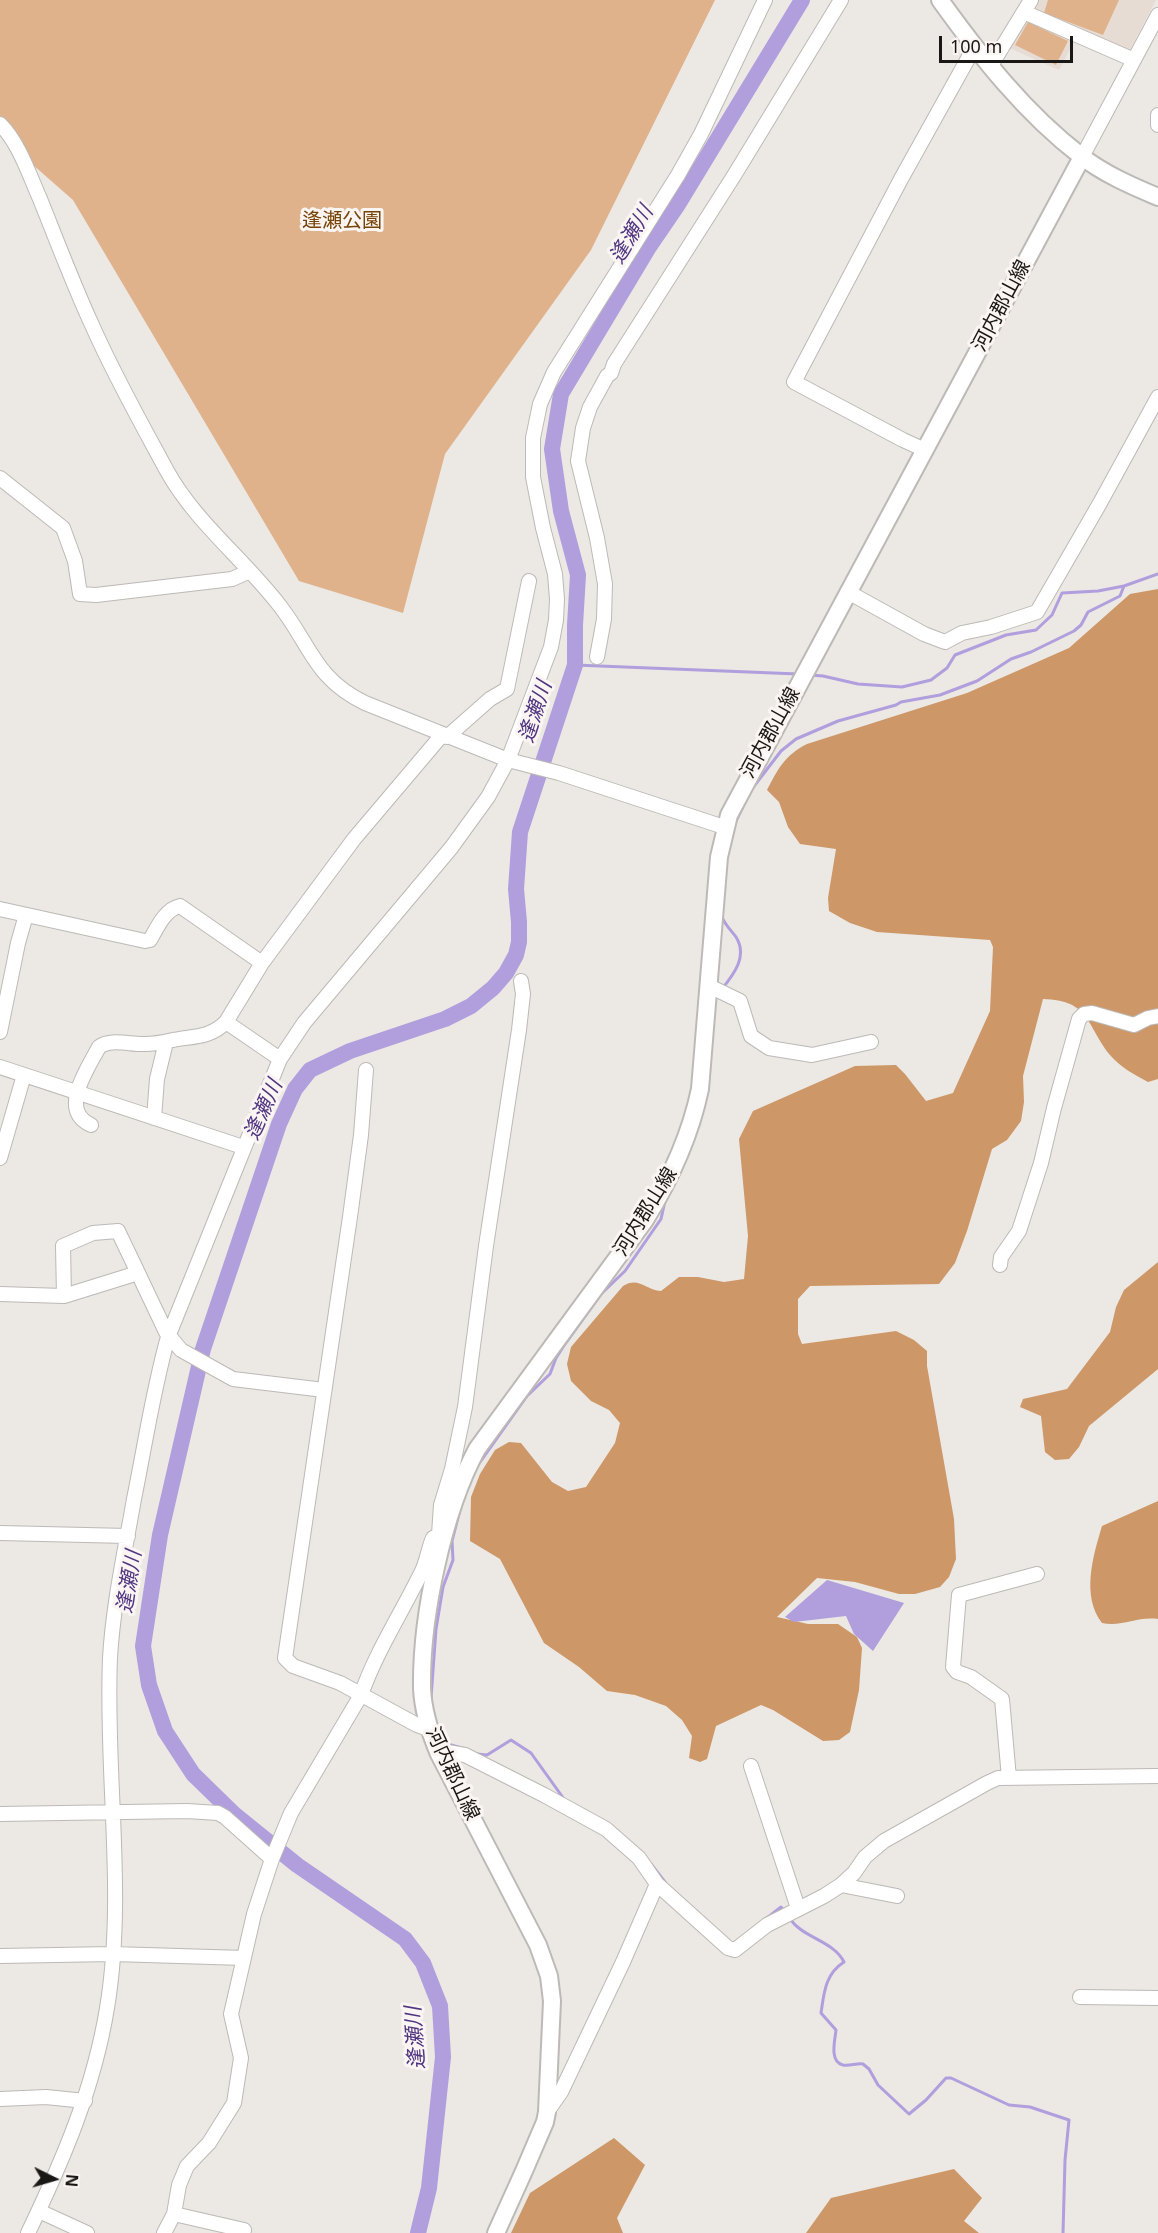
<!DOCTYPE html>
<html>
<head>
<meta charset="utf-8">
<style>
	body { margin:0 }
	#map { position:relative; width:1158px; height:2233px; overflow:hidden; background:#ece8e4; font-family:"Noto Sans",sans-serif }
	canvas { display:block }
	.north { position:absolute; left:24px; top:2149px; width:60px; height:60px; -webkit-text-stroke:4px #faf5f2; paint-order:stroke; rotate:95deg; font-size:16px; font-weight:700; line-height:24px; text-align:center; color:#1a1817 }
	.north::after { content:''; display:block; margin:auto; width:21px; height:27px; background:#1a1817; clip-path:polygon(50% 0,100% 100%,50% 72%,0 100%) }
	.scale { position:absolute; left:939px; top:36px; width:134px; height:27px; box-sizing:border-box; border:3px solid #1a1817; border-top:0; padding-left:8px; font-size:18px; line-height:21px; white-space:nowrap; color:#1a1817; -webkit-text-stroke:4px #faf5f2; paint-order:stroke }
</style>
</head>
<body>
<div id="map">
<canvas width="1158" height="2233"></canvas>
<div class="north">N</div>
<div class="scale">100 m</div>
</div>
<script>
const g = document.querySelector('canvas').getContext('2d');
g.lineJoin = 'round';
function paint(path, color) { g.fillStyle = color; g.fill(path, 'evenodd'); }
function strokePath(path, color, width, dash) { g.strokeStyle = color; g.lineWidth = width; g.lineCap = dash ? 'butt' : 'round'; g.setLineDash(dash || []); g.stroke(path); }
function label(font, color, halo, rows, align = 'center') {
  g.font = font + ' "Noto Sans","Noto Sans JP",sans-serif'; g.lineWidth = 6; g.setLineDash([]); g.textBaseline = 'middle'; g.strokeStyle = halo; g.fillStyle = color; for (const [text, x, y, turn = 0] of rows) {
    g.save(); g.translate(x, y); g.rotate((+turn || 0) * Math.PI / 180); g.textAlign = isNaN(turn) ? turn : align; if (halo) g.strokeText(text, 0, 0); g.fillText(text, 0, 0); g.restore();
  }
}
paint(new Path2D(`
	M1037 0H1156L1127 55 1075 40 1059 70 1007 47Z`), '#e6dcd3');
paint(new Path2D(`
	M0 0H715L591 250 445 454 403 613 299 581 73 200 0 136Z
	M1048 0H1119L1103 35 1044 13Z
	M1028 22 1068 41 1056 65 1015 45Z`), '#dfb28b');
paint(new Path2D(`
	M1158 589V1079L1148 1082C1135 1075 1120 1067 1110 1055 1086 1025 1090 1000 1043 999L1023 1076 1024 1102 1021 1121 1007 1140 992 1149 967 1231 955 1263 939 1284 810 1286 798 1299V1334L802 1344 896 1331 914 1340 927 1351V1366L954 1519 956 1559 949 1577 940 1587 915 1594H899L855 1582 817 1578 777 1617 808 1624H838L857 1637 862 1648 859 1690 850 1732 839 1740 823 1741 773 1710 761 1705 716 1726 707 1759 700 1762 689 1758 692 1736 682 1720 666 1706 635 1695 607 1691 579 1667 544 1643 500 1559 470 1541 471 1497 480 1474 495 1450 509 1442 521 1443 552 1482 568 1491 586 1487 615 1443 620 1423 609 1410 591 1401 571 1381 567 1364 571 1347 623 1286C638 1276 646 1290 661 1291L679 1277H698L724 1282 744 1279 748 1236 739 1139 753 1111 855 1066 896 1065 905 1074 926 1101 953 1093 990 1011 993 947 990 940 877 932 850 923 829 911 828 898 836 849 800 844 788 827 779 802 767 790C778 769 785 755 807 744L967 693 1069 648 1130 594Z
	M1158 1262V1369L1089 1426 1079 1447 1069 1459 1055 1460 1045 1452 1041 1416 1020 1407 1023 1399 1067 1389 1110 1332 1116 1307 1124 1290Z
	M1158 1501V1619C1137 1616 1123 1627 1102 1623 1081 1596 1093 1556 1102 1526Z
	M614 2138 645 2165 617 2218 623 2233H511L530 2193Z
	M954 2169 982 2198 964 2221 979 2233H806L831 2198Z`), '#cd9767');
paint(new Path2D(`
	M827 1580 904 1603 873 1651 854 1634 846 1616 794 1622 785 1617Z`), '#b09edd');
strokePath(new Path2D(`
	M575 665 798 674
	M810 675 823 676 858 684 902 687 931 680 947 668 955 655 1006 635 1036 630 1052 615 1062 593 1098 591 1124 586 1158 574
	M734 825 751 790 781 751 796 739 838 721 896 705 901 702 940 695 977 681 1011 659 1031 652 1074 631 1081 625 1088 612 1120 596 1124 586
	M722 917C725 925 731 930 736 937 748 956 734 974 722 989
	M679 1175 694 1139
	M478 1465 527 1396 550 1374 556 1358 565 1344 601 1294 625 1271 661 1219 665 1201
	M431 1698 436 1629 443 1587 453 1560 452 1541 460 1510
	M437 1730 451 1745 466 1749
	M477 1754 487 1755 511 1740 531 1753 564 1799
	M651 1864 665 1882
	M789 1917C801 1938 833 1940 844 1962 825 1974 824 1993 821 2013L836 2030C835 2040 829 2062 843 2065 850 2066 857 2063 863 2064L869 2069 878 2085 909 2114 926 2100 946 2078H951L1009 2105 1030 2107 1069 2120 1065 2160 1063 2233
	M763 1921 781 1907 785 1912`), '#b09edd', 3);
strokePath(new Path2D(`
	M418 2233 429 2188 443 2057 440 2006 423 1963 405 1939 297 1865 234 1814 193 1774 165 1731 149 1685 143 1646 160 1535 203 1349 279 1124 295 1089 310 1070 350 1051 445 1019 471 1006 493 988 506 973 516 955 519 942V922L516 889 520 832 575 665V625L578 575 561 511 552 449 561 394 649 247 677 206 802 0`), '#b09edd', 16);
const minor = new Path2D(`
	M1024 12 1134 60
	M990 67 1031 0
	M1158 115V125
	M0 124C19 143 29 174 40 199 57 241 73 284 92 325 114 375 141 423 167 471 196 523 244 559 280 606 311 646 315 679 365 703L508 760 559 773 724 827
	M1082 157 1158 15
	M925 450 903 440 794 382 901 179 975 46
	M0 478 63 528 75 561 80 594 96 595 232 579 250 571
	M848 592 924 634 945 642 962 633 991 627 1037 612 1100 503 1158 397
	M597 657 604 619 605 584 597 538 578 461 583 428 590 407 607 376 611 373 614 364 735 174 841 0
	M447 737 490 699 507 689 529 581
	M0 909 145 941 150 940C157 928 165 909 180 906L262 963
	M709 986 740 1001 751 1036 769 1048 812 1055 871 1042
	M226 1022 280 1059
	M0 1032 18 943 26 915
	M0 1067 243 1147
	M366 1070 361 1135 350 1217 285 1658 293 1666 340 1683 417 1725 428 1729
	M154 1118 157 1079 166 1042
	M91 1125C58 1110 88 1068 99 1047 110 1038 131 1045 145 1044 155 1044 164 1042 173 1040 194 1036 210 1038 226 1022L262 963 354 839 442 735
	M0 1158 24 1075
	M1000 1265 1001 1257 1019 1231 1041 1163 1054 1108 1079 1019 1084 1014 1092 1013 1134 1025 1148 1018 1158 1016
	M0 1294 64 1296 138 1273 166 1332 181 1350 233 1379 324 1390
	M64 1296 63 1246 93 1233 118 1231 138 1273
	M0 1533 128 1536
	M439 1534 441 1505 452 1469 465 1407 486 1246 519 1030 523 994 521 981
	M439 1754 447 1752 465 1755 544 1795 606 1829 639 1858 657 1884 728 1948 735 1950 767 1925 824 1896 841 1885 854 1873 865 1857 884 1841 987 1783 998 1778 1158 1776
	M751 1766 798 1908
	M1009 1778 1002 1699 971 1677 957 1672 953 1667 959 1595 1037 1574
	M0 1814 187 1811 218 1813 225 1817 272 1859
	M841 1885 897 1896
	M0 1956 113 1954 244 1958
	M1080 1997 1158 1998
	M0 2099 46 2097 85 2101
	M547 2112 561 2092 623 1962 657 1884
	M39 2211 87 2233
	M174 2214 244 2230
	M28 2233C63 2160 94 2088 107 2008 126 1894 105 1774 110 1658 113 1605 125 1551 134 1499 145 1445 153 1390 168 1337L280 1059 304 1023 451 848 488 797 508 760 551 647 556 620 557 599 555 574 543 528 533 477V438L540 404 554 372 678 175 701 134 765 0
	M164 2233 174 2214 179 2185 187 2166 209 2143 234 2103 241 2058 231 2014 254 1914 272 1859 291 1813 361 1695C376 1652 401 1614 421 1573 427 1562 428 1549 433 1538L445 1532`);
const major = new Path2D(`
	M940 0C981 57 1025 113 1081 156 1104 174 1132 186 1158 197
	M496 2233 524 2171 545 2122 547 2112 552 2001 549 1976 538 1945 439 1754C430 1733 423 1711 422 1688 421 1616 443 1512 477 1449L645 1220C671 1178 690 1137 700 1089L719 857 729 815 1082 157`);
strokePath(minor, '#bdb9b6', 16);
strokePath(major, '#bdb9b6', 20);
strokePath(minor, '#fff', 14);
strokePath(major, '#fff', 16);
label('20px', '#774407', '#faf5f2', [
	["逢瀬公園",342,221]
]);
label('20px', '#1a1817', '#faf5f2', [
	["河内郡山線",1002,306,-62],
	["河内郡山線",771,733,-61],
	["河内郡山線",646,1212,-58],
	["河内郡山線",452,1774,65]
]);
label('italic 21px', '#503681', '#faf5f2', [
	["逢瀬川",632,235,-59],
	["逢瀬川",536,712,-72],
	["逢瀬川",264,1110,-66],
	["逢瀬川",130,1582,-81],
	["逢瀬川",416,2038,-94]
]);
</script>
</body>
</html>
